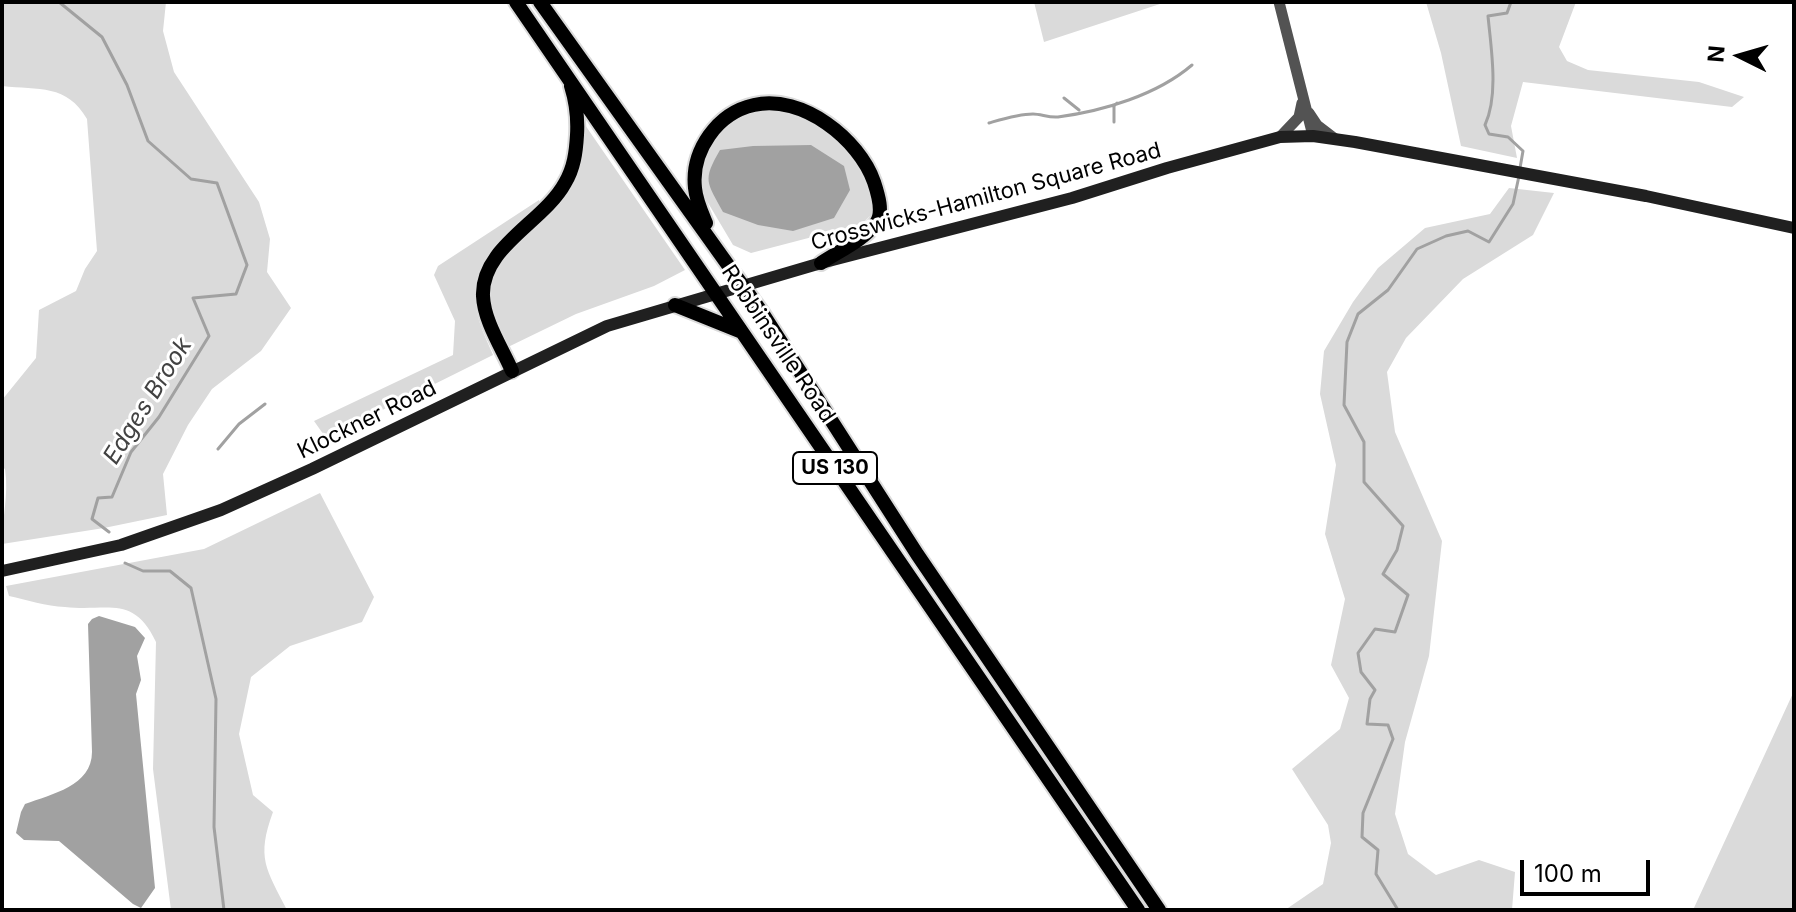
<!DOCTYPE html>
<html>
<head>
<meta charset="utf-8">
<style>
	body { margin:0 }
	#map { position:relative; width:1796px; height:912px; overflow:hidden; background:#fff; font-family:Inter,sans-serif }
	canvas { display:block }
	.frame { position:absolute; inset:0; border:4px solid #000; pointer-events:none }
	.north { position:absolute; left:1700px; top:16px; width:80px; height:80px; -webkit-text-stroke:6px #fff; paint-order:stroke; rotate:275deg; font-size:22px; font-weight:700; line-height:32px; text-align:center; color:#000 }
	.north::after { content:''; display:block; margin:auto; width:28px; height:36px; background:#000; clip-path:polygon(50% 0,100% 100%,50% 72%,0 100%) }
	.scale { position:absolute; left:1520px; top:860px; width:130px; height:36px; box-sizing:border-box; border:4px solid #000; border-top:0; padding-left:10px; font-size:24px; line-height:28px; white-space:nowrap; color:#000; -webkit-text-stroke:6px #fff; paint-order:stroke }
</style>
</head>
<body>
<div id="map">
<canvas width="1796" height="912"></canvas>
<div class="frame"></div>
<div class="north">N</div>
<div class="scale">100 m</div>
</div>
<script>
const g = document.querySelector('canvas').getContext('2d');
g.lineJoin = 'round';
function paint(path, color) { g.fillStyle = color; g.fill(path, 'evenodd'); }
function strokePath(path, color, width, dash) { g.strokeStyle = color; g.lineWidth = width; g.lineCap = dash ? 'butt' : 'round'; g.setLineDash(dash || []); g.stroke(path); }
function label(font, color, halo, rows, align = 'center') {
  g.font = font + ' Inter,sans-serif'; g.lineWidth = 6; g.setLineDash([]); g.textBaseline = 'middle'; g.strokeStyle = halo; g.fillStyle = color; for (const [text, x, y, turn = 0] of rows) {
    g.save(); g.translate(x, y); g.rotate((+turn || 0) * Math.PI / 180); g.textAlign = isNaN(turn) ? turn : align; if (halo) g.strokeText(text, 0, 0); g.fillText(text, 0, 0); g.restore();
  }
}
paint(new Path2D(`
	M2 2H166L163 31 174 72 259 202 270 239 267 272 291 308 261 351 212 389 188 425 163 474 167 515 104 528 2 544C2 518 9 495 5 469L2 467V400L36 358 39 310 76 291 85 269 97 251 87 119C67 84 39 90 2 86Z
	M1034 2H1210L1163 3 1044 42Z
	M1426 2H1576L1559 47 1567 61 1588 70 1699 82 1744 97 1732 107 1523 82 1511 126 1517 158 1461 146 1441 53Z
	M764 109C774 110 786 111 796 114 838 126 873 170 873 213L862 224 751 253 733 245 701 191V164L716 134 737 117Z
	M583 122 685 270 654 286 576 314 508 347 490 306 491 286 498 268 518 243 561 200Z
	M1509 188 1554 193 1533 235 1463 279 1406 338 1387 372 1395 432 1442 541 1429 656 1405 742 1395 814 1408 854 1436 875 1479 860 1515 872 1512 910H1285L1323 884 1331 843 1328 825 1292 769 1340 729 1349 698 1331 665 1345 599 1325 534 1336 465 1320 394 1324 351 1353 302 1378 268 1425 228 1490 214Z
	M539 200V209C512 235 471 264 476 307 478 323 487 340 493 355L326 438 314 421 453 355 455 321 434 275 438 266Z
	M320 493 374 597 362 622 290 646 251 677 239 734 253 795 273 812C256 858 266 869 287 910H171L153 769 156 642C133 594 108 612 65 607 46 606 27 600 9 596L6 586 204 549Z
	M1794 691V910H1693Z`), '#dadada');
paint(new Path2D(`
	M811 145 844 166 850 190 834 218 793 231 758 225 723 212C707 182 702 181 720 150L753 146Z
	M99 616 135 627 145 638 137 656 141 680 136 694 155 888 141 908 133 904 59 841 24 840 16 833 21 812 25 804C52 794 92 786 92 752L88 624 92 619Z`), '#a1a1a1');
strokePath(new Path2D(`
	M59 2 102 37 127 85 148 141 191 179 217 183 247 265 236 294 193 298 209 336 159 417 131 452 112 497 98 498 92 519 109 532
	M1511 2 1507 13 1488 16C1491 48 1499 95 1485 125L1489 134 1508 137 1523 151 1520 168
	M1064 98 1079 110
	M1114 122V106L1117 103
	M989 123C1003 119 1019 114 1033 114 1041 114 1049 118 1058 117 1103 111 1157 95 1192 65
	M218 449 239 424 265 404
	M125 563 143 571H170L191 588 216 699 214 827 224 910
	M1398 910 1376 874 1378 850 1362 837 1363 813 1393 739 1388 725 1367 724 1370 699 1375 690 1361 672 1358 653 1375 629 1395 632 1408 595 1383 574 1397 550 1403 526 1364 482V442L1344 405 1347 342 1358 314 1388 290 1417 249 1446 236 1468 231 1489 242 1513 204 1519 176`), '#a1a1a1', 3);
const trunk = new Path2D(`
	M516 2 1138 910
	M540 2 763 314 917 554 1159 910
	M706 223C701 211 696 200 695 188 691 151 717 113 754 105 802 94 859 139 874 182 878 194 884 213 876 223 864 240 839 251 821 263
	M675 305 742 332
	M512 371C502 348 484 321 483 296 481 247 544 222 565 183 574 168 576 152 577 135 578 119 576 102 571 86`);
strokePath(trunk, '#dbdbdb', 18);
strokePath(new Path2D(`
	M1279 2 1313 136
	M1309 113 1317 125 1334 138
	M1280 137 1299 117 1302 103`), '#535353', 11);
strokePath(new Path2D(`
	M2 571 121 545 221 510 312 469 607 326 821 263 1072 198 1167 168 1280 137 1313 136 1355 142 1646 196 1794 228`), '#202020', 12);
strokePath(trunk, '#000', 14);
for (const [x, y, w] of [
	[835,468,84]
]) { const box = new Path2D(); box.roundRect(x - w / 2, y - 16, w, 32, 6); g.fillStyle = '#fff'; g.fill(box); strokePath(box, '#000', 2); }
label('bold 20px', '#000', null, [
	["US 130",835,468]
]);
label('22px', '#000', '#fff', [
	["Crosswicks-Hamilton Square Road",986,197,-15],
	["Robbinsville Road",778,344,56],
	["Klockner Road",367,420,-26]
]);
label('italic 24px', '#424242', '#fff', [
	["Edges Brook",148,401,-58]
]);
</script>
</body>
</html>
